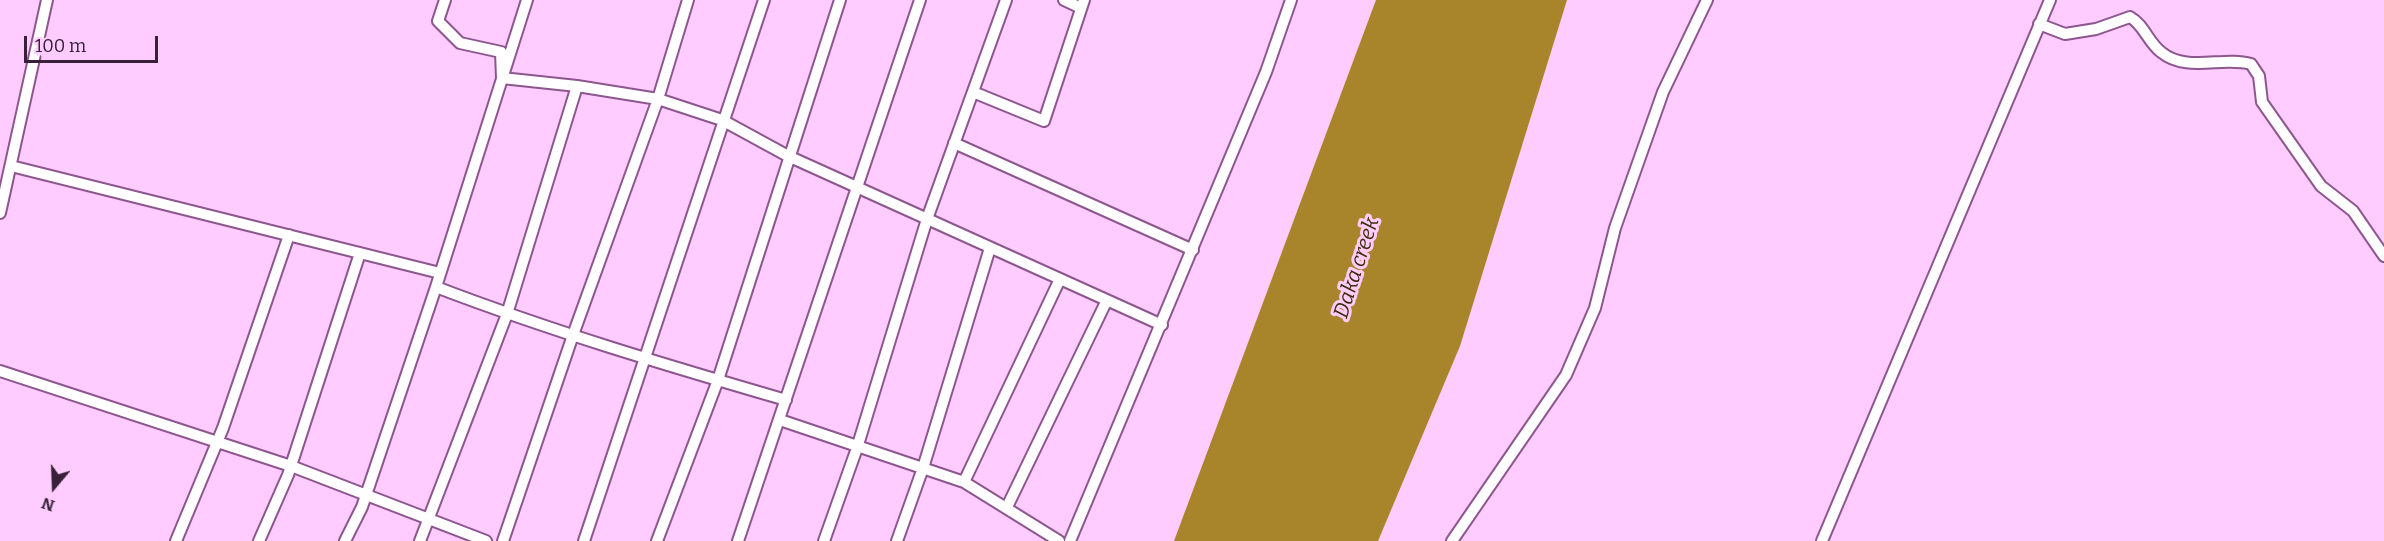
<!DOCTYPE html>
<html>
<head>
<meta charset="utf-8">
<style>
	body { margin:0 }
	#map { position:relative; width:2384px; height:541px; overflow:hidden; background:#feccfe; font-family:Bitter,serif }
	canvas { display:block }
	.north { position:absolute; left:24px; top:457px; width:60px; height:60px; -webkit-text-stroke:4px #feccfe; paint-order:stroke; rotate:199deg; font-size:16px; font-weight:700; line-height:24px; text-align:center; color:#372038 }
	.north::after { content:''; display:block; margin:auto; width:21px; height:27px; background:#372038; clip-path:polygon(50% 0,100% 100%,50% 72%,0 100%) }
	.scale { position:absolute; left:24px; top:36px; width:134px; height:27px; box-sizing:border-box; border:3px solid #372038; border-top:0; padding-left:8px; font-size:18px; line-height:21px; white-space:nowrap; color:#372038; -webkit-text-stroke:4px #feccfe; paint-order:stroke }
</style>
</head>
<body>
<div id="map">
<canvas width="2384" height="541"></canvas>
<div class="north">N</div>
<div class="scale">100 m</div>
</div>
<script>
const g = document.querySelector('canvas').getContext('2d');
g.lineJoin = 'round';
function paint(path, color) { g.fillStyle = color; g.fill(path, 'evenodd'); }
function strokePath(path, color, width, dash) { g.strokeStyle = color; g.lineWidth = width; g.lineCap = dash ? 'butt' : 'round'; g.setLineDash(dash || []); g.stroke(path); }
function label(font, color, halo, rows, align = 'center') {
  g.font = font + ' Bitter,serif'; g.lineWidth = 6; g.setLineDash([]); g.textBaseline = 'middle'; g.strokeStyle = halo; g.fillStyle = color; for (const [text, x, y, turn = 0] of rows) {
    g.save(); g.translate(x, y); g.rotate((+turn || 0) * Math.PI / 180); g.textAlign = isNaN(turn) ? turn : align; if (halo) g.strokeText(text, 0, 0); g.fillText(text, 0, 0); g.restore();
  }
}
paint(new Path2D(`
	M1376 0H1567L1460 346 1378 541H1174Z`), '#a8842a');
const minor = new Path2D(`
	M445 0 438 21 460 43 501 52 502 78 577 86 658 99 722 120 788 156 1162 325
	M1064 0 1081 8
	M2039 24 2065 34 2096 29 2130 17C2144 25 2148 42 2161 52 2186 73 2223 56 2251 64L2259 76 2262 102 2321 186 2353 211 2384 256
	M973 92 1044 121 1084 0
	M954 143 1193 250
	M11 166 440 273
	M0 213 47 0
	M436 287C551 331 669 366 786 400
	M0 371 291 466 486 541
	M780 420 964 482 1059 541
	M964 482 1060 279
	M1007 507 1107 300
	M176 541 223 428 289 235
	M259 541 288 475 360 253
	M345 541 362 507 436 287 527 0
	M420 541 507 314 577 86
	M503 541 573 335 658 99 688 0
	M584 541 764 0
	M657 541 718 380 840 0
	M738 541 920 0
	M824 541 857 448 927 219 1006 0
	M897 541 923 468 990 248
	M1070 541 1266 72 1291 0
	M1452 541 1566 375 1595 308 1615 228 1663 92 1707 0
	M1822 541 2050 0`);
strokePath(minor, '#8e568f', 14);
strokePath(minor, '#fff', 10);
label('italic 21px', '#3c2e06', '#feccfe', [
	["Daka creek",1357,268,-72]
]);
</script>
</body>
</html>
